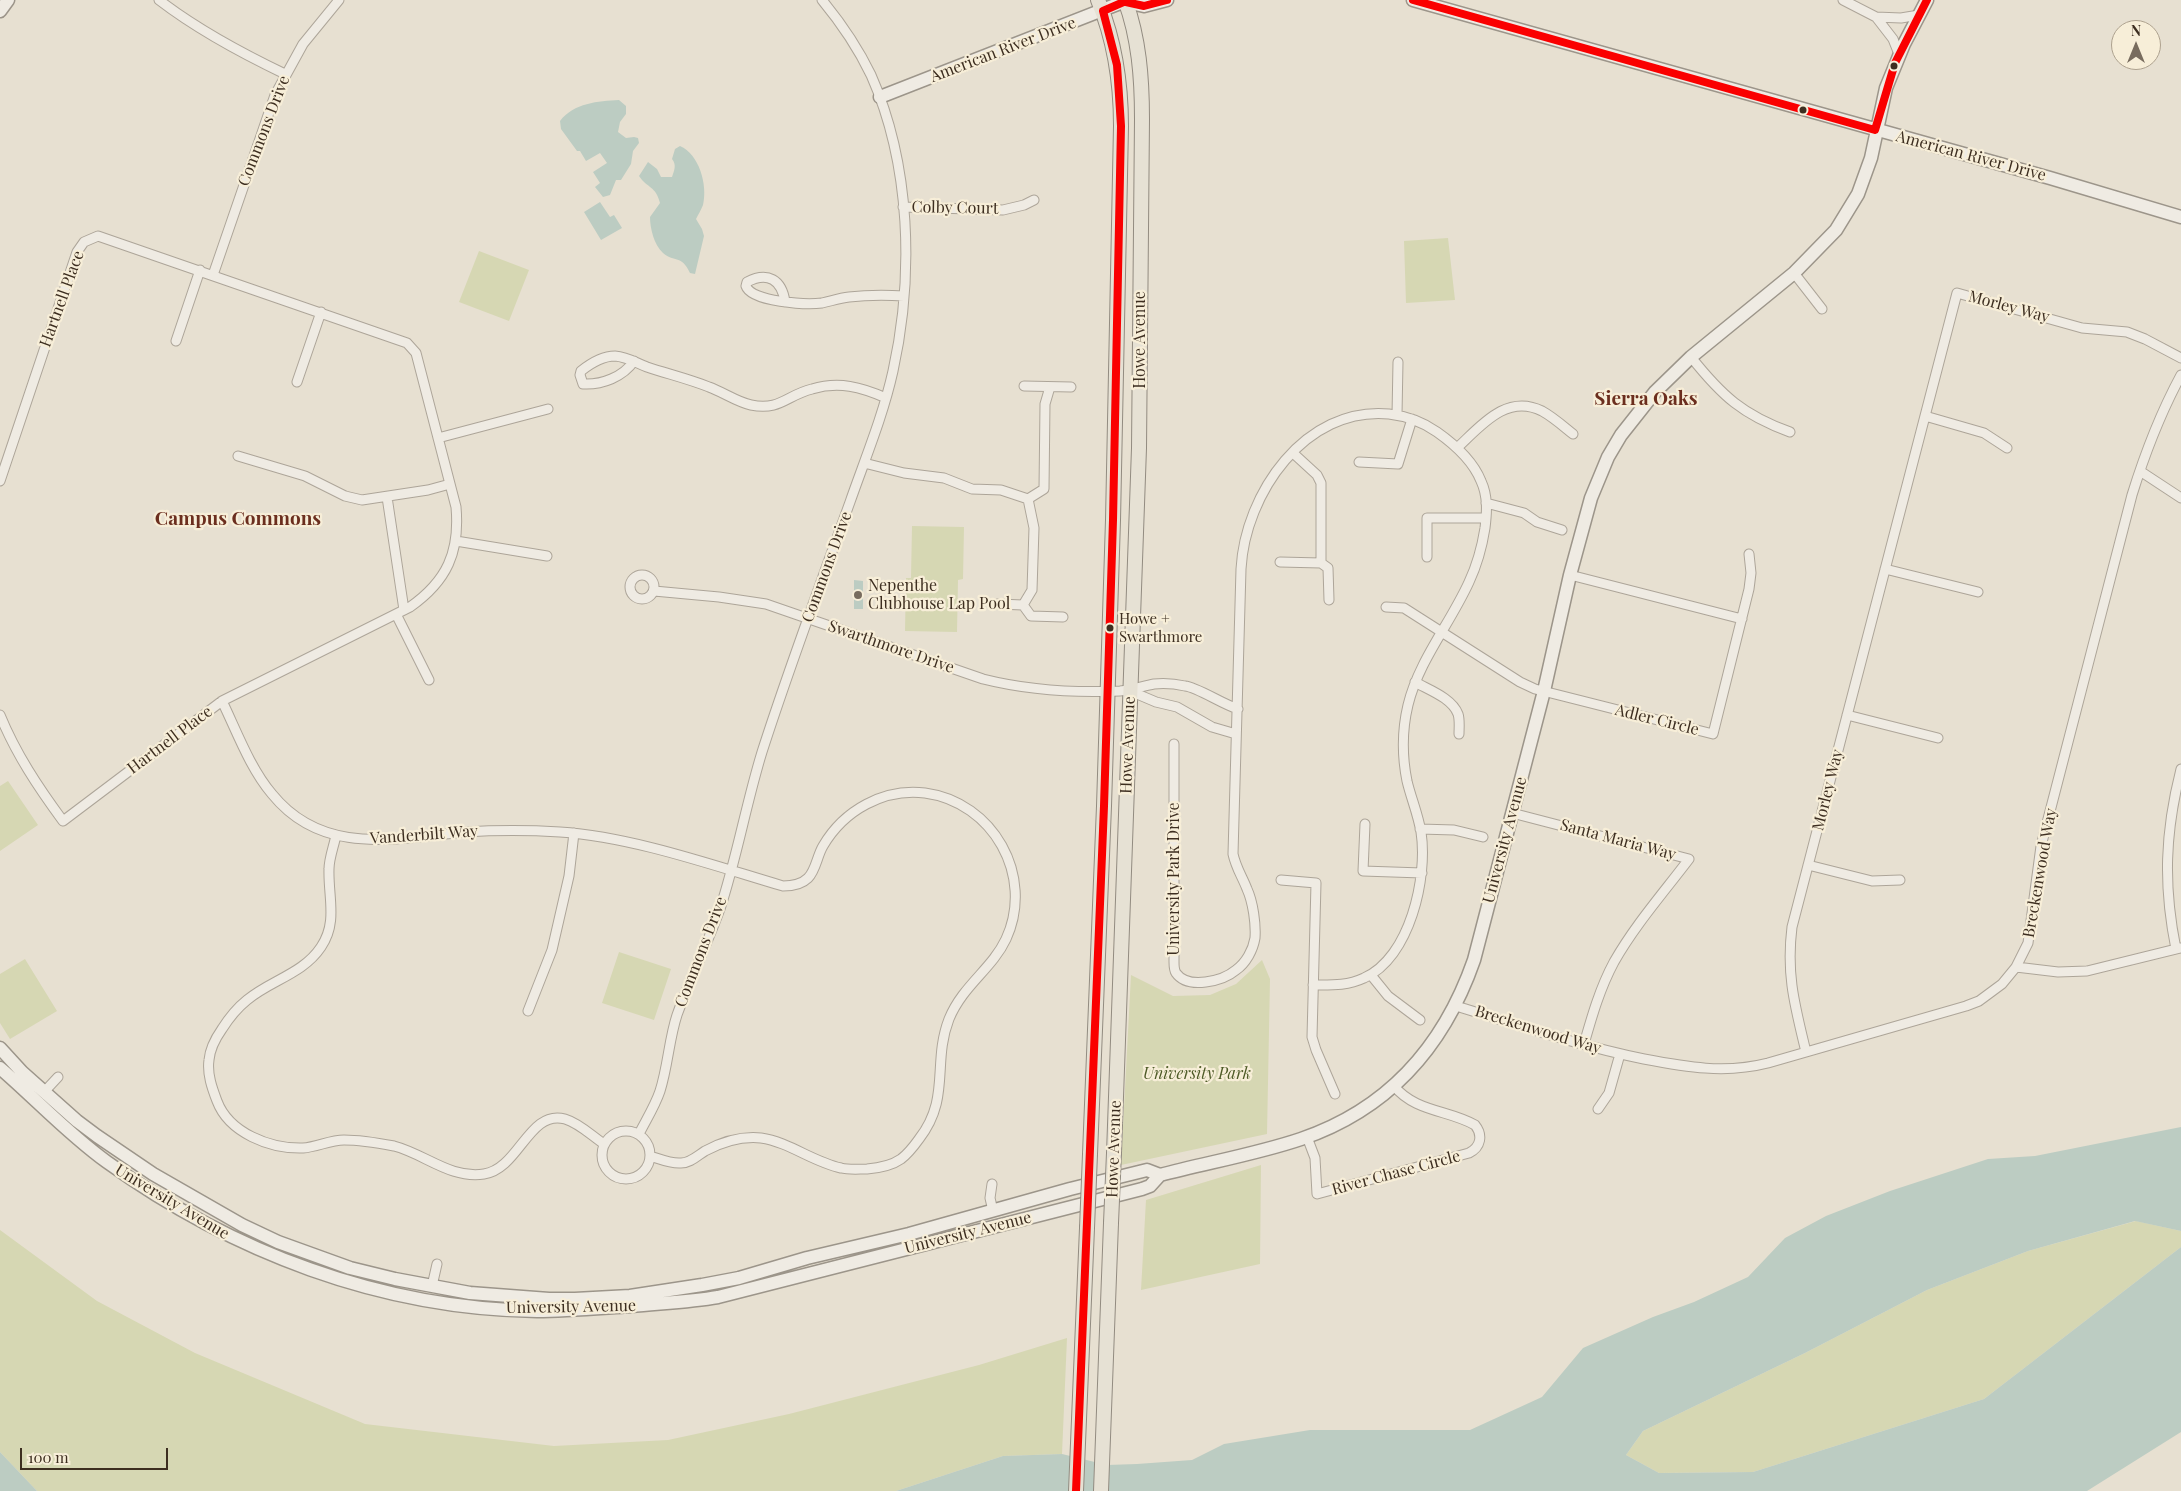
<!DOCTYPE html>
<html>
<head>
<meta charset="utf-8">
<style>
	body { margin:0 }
	#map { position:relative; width:2181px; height:1491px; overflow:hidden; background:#e7e0d1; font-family:"Playfair Display",serif }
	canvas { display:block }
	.north { position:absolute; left:2111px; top:20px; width:50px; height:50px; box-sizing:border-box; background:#f7eed8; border:1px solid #ada18e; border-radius:50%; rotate:0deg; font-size:14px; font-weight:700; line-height:20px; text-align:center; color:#3d2e20 }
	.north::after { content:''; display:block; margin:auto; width:18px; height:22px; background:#786c5e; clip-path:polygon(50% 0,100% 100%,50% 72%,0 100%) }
	.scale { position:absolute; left:20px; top:1448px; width:148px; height:22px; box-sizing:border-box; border:2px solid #3d2e20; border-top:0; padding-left:6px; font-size:15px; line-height:18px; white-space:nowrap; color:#3d2e20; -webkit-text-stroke:4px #f7eed8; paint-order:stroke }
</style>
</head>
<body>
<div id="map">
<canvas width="2181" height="1491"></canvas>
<div class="north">N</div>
<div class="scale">100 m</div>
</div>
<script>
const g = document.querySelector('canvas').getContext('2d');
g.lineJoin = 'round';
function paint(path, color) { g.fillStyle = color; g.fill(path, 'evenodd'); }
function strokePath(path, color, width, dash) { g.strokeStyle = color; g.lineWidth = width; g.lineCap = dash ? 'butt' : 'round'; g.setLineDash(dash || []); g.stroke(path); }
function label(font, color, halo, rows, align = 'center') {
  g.font = font + ' "Playfair Display",serif'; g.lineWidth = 4.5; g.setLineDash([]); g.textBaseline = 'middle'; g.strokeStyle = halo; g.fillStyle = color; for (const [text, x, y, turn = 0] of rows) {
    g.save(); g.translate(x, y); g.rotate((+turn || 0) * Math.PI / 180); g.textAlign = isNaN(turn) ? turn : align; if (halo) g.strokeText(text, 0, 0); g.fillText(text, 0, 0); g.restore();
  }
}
paint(new Path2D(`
	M1448 238 1455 300 1406 303 1404 241Z
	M479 251 529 270 509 321 459 302Z
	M912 526 964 527 963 579 958 580 957 632 905 631 906 578H911Z
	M8 781 38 825 0 851V786Z
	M619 952 671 969 654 1020 602 1003Z
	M25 959 57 1011 10 1039 0 1023V974Z
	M1262 960 1270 979 1267 1134 1121 1165 1131 975 1173 996 1210 995 1236 984Z
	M1261 1165 1260 1264 1141 1290 1146 1200Z
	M2136 1221 2181 1231V1247L1984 1399 1753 1472 1659 1473 1626 1455 1643 1431 1805 1353 1927 1290 2028 1251Z
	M0 1230 97 1301 195 1353 365 1424 554 1446 668 1440 789 1414 979 1365 1067 1338 1062 1454 1003 1456 896 1491H37L0 1452Z`), '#d6d7b3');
paint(new Path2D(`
	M619 100 626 106V114L620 122 618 132 626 138 634 137 638 138 639 143 633 151 631 164 621 180H616L610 195 603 197 595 187 600 183 593 172 607 163 600 153 586 161 580 151H577L561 129 560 121C574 103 598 101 619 100Z
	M680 146C699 154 708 185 703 205 701 210 698 215 696 219L702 229 704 236 695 274 690 273C681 254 675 263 663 253 654 245 650 228 650 217L660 203C656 186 647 188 639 176L648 162 657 169 661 177H672C674 171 677 165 672 159L675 149Z
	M600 202 610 217 614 215 622 228 601 240 584 212Z
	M854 580 863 581V609H854Z
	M2181 1127V1231L2135 1221 2028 1251 1927 1290 1805 1353 1643 1431 1626 1455 1659 1473 1753 1472 1984 1399 2181 1247V1432L2087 1491H896L1003 1456 1062 1454 1107 1465 1137 1464 1192 1460 1224 1444 1310 1430H1470L1542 1397 1583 1348 1653 1317 1694 1302 1748 1277 1785 1238 1826 1216 1890 1191 1988 1159 2035 1156Z
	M0 1452 37 1491H0Z`), '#bcccc2');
const street = new Path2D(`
	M159 0C198 30 241 53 285 74
	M1843 0 1876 17 1901 18 1919 15
	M1876 17 1893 39 1899 54
	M903 207 1003 210 1024 205 1034 200
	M1794 273 1822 309
	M213 275 275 95 303 44 339 0
	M785 302C782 280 768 271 747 282L746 286C751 302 807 305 822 303 831 301 840 298 849 297 867 295 885 295 904 296
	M176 341 200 270
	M1691 357C1722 396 1743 415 1790 432
	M634 361C623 377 602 385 583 384L580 375 581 371C591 363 603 356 615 356 628 357 636 363 647 367 668 374 689 379 709 387 723 392 737 402 751 405 780 411 787 395 812 389 839 381 861 387 886 398
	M297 382 321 312
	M1024 386 1071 387
	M1397 415 1398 362
	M1925 416 1984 433 2007 448
	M438 438 548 409
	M1457 448C1480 427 1506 393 1542 411 1553 417 1563 426 1573 434
	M1293 453 1317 475 1321 483V563
	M238 456 305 476 345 496 362 500 428 490 450 484
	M1359 462 1398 464 1412 419
	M864 463 904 473 944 478 972 489 1001 490 1028 499 1034 528 1032 590 1023 605 998 604
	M2140 471 2181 498
	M0 481 77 252 84 242 98 236 407 343 416 353 456 507C460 552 447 581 410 607L222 701 63 821C38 787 16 754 0 715
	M387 497 404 610
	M1028 499 1044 489 1045 404 1050 387
	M1486 503 1524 513 1537 522 1562 530
	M456 541 547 556
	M1427 557V518H1486
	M1280 562 1321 563 1328 568 1329 600
	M1885 569 1978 592
	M1570 575 1742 619
	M630 587a12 12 0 1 1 24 0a12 12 0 1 1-24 0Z
	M654 591 719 597 766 604 983 679C1027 690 1075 693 1120 691 1132 690 1143 686 1154 684 1164 683 1176 684 1185 686 1197 687 1222 704 1238 709
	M1023 605 1031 616 1063 617
	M1386 607 1404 608 1520 682 1535 689 1713 734 1749 589 1751 573 1749 554
	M396 614 429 680
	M1415 682C1429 690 1452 698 1458 714 1460 720 1459 728 1459 734
	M1130 691 1156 702 1177 707 1212 727 1236 734
	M222 701C237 732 250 768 272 794 323 857 396 838 465 832 497 830 528 830 560 832 633 837 712 865 783 886 792 886 801 885 808 878 816 870 817 856 823 846 844 810 884 788 925 793 993 802 1035 876 1006 939 992 969 963 985 949 1019 932 1063 951 1098 919 1139 914 1146 909 1153 901 1159 891 1166 879 1168 867 1169 858 1169 849 1170 841 1168 813 1162 789 1142 761 1138 742 1136 722 1142 705 1151 697 1156 690 1163 681 1163 671 1164 660 1159 650 1156
	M1847 715 1938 738
	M1174 744V962C1174 965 1174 970 1176 973 1188 990 1223 981 1236 970 1246 963 1253 950 1255 938 1256 924 1253 902 1247 889 1242 876 1236 868 1233 854L1241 569C1245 494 1305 406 1389 414 1406 416 1423 422 1437 432 1454 444 1473 461 1481 481 1488 496 1487 512 1485 528 1482 547 1477 565 1469 582 1450 624 1419 660 1408 705 1402 730 1402 756 1407 781 1411 798 1418 814 1421 832 1428 877 1410 958 1364 978 1347 986 1331 985 1313 985
	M1512 813 1689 859C1664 892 1635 925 1614 962 1600 988 1592 1016 1584 1044
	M1365 824 1363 871 1422 873
	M1420 829 1454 830 1483 837
	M336 835C334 846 329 858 329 869 328 897 338 922 321 947 303 974 271 980 247 1000 237 1008 229 1018 222 1029 215 1039 210 1048 209 1060 207 1074 212 1088 217 1101 229 1133 270 1149 303 1148 317 1147 330 1140 344 1140 361 1140 378 1143 394 1146 425 1154 450 1179 484 1174 519 1169 529 1109 565 1119 579 1123 592 1136 604 1144
	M1808 865 1872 881 1900 880
	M1281 880 1316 883 1312 1037 1316 1050 1335 1094
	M2176 949C2163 885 2165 832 2181 769
	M2016 967 2058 972 2087 971 2180 948
	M1371 975 1388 996 1420 1020
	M1456 1006C1518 1025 1580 1046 1644 1059 1686 1067 1725 1074 1768 1063L1966 1006 1979 1001 2002 984 2016 967 2028 943 2041 846 2132 495C2145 453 2160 414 2181 375
	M528 1011 552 950 569 876 574 833
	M1806 1052C1795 1006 1786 975 1792 927L1957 293 2082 328 2127 332 2145 339 2181 358
	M44 1092 58 1077
	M1598 1109 1609 1093 1620 1054
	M602 1155a24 24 0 1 1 48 0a24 24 0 1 1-48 0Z
	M639 1134C646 1120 655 1106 660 1091 668 1066 669 1039 677 1015 690 979 707 945 720 909 737 857 746 804 762 752 789 668 820 585 850 502 865 459 883 416 893 371 914 276 911 165 871 75 858 48 841 23 822 0
	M1307 1137 1315 1158 1317 1194 1469 1153C1481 1147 1483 1135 1475 1125 1449 1110 1415 1112 1394 1086
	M992 1184 990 1198 993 1211
	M432 1286 437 1264`);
const secondary = new Path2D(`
	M1413 0 2050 178 2181 217
	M1126 2 1144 6 1167 0
	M0 11 8 0
	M880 97 1128 0
	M0 1048 22 1072 77 1121 97 1136 153 1174 242 1225 278 1242 350 1268 395 1279 470 1293 549 1299H575L630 1296 702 1285 739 1278 807 1258 909 1234 1070 1189 1147 1170 1160 1175C1205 1163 1257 1154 1301 1139 1389 1109 1444 1046 1474 960L1544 691 1570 575 1591 498 1608 457 1621 435 1655 392 1691 357 1794 273 1836 230 1858 194 1871 158 1886 88 1904 44 1927 0
	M0 1068C36 1099 68 1134 107 1162 232 1252 381 1309 537 1311 568 1311 600 1308 631 1306 660 1303 689 1302 718 1297L1142 1189 1150 1186 1160 1175`);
const primary = new Path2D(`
	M1114 1153 1139 448 1142 119C1142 78 1139 38 1125 0
	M1090 1154 1104 806 1113 520 1121 126C1121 82 1115 41 1098 0
	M1076 1491 1087 1228
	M1101 1491 1111 1223`);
strokePath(street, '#ada599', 11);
strokePath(secondary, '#9c958a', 15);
strokePath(primary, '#928b80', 16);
strokePath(street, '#efebe3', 9);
strokePath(secondary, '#efebe3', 12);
strokePath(primary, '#e6e1d4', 14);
const primaryBridge = new Path2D(`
	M1111 1223 1114 1153
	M1087 1228 1090 1154`);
strokePath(primaryBridge, '#928b80', 16, []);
strokePath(primaryBridge, '#e6e1d4', 14);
strokePath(new Path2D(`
	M1413 0 1875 130 1895 63 1927 0
	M1126 2 1144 6 1167 0
	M1076 1491 1104 806 1113 520 1121 126 1117 65 1103 11 1128 0`), '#fa0000', 8);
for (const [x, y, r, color] of [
	[1894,66,4.5,"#3d2e20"],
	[1803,110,4.5,"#3d2e20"],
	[858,595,5,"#786c5e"],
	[1110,628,4.5,"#3d2e20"]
]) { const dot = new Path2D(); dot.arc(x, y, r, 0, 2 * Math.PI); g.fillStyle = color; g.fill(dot); strokePath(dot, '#f7eed8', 2); }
label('15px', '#3d2e20', '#f7eed8', [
	["Howe +",1119,619],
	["Swarthmore",1119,637]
], 'left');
label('16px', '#3d2e20', '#f7eed8', [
	["American River Drive",1003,50,-21],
	["Commons Drive",264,131,-69],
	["American River Drive",1971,156,15],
	["Colby Court",955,208,1],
	["Hartnell Place",62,299,-70],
	["Morley Way",2009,307,15],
	["Howe Avenue",1140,340,-90],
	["Commons Drive",827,567,-70],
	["Swarthmore Drive",891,647,19],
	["Adler Circle",1657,720,14],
	["Hartnell Place",170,740,-37],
	["Howe Avenue",1128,745,-88],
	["Morley Way",1828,790,-76],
	["Vanderbilt Way",424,835,-4],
	["University Avenue",1505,840,-75],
	["Santa Maria Way",1618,840,15],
	["Breckenwood Way",2040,873,-80],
	["University Park Drive",1174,879,-90],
	["Commons Drive",701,952,-69],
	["Breckenwood Way",1538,1030,17],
	["Howe Avenue",1114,1149,-88],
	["River Chase Circle",1396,1173,-15],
	["University Avenue",172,1202,31],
	["University Avenue",968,1233,-14],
	["University Avenue",571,1307,-1]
]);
label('16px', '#3d2e20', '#f7eed8', [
	["Nepenthe",868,586],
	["Clubhouse Lap Pool",868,604]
], 'left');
label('italic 16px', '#4d5a26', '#f7eed8', [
	["University Park",1197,1074]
]);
label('bold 19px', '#6b2e1e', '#f7eed8', [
	["Sierra Oaks",1646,399],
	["Campus Commons",238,519]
]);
</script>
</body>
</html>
